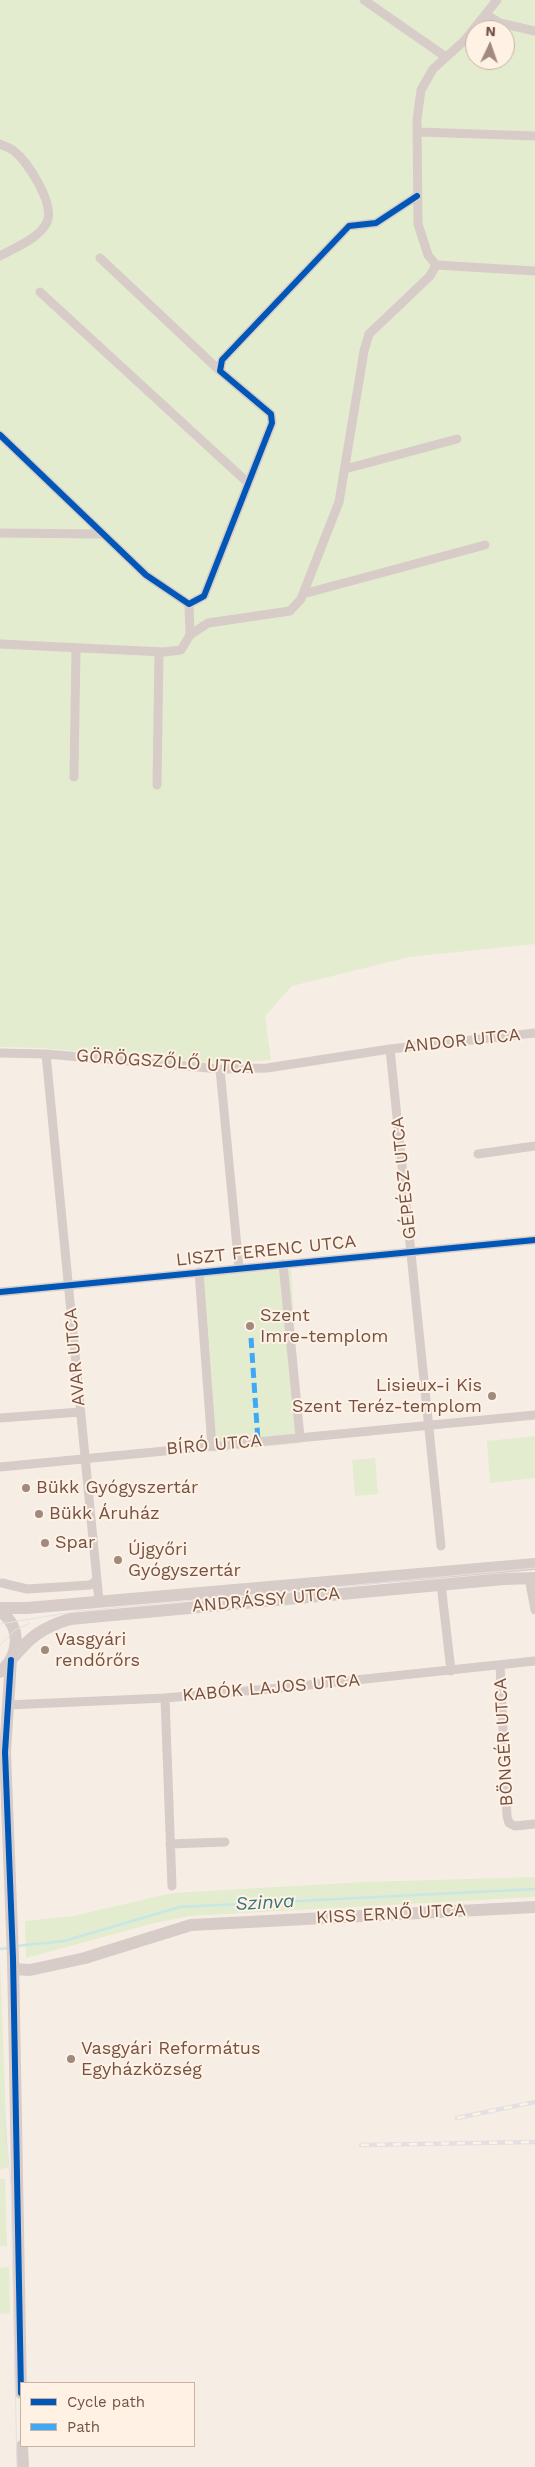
<!DOCTYPE html>
<html>
<head>
<meta charset="utf-8">
<style>
	body { margin:0 }
	#map { position:relative; width:535px; height:2467px; overflow:hidden; background:#f6eee5; font-family:"Work Sans",sans-serif }
	canvas { display:block }
	.legend { position:absolute; left:20px; top:2382px; width:175px; height:65px; box-sizing:border-box; background:#fff2e5; border:1px solid #c7b2a5; margin:0; padding:6px 9px; list-style:none; font-size:15px; color:#745245 }
	.legend li { display:flex; align-items:center; gap:10px; height:25px }
	.legend b { width:25px; border:1px solid #c7b2a5 }
	.north { position:absolute; left:465px; top:20px; width:50px; height:50px; box-sizing:border-box; background:#fff2e5; border:1px solid #c7b2a5; border-radius:50%; rotate:3deg; font-size:14px; font-weight:700; line-height:20px; text-align:center; color:#745245 }
	.north::after { content:''; display:block; margin:auto; width:18px; height:22px; background:#a2897d; clip-path:polygon(50% 0,100% 100%,50% 72%,0 100%) }
</style>
</head>
<body>
<div id="map">
<canvas width="535" height="2467"></canvas>
<ul class="legend">
<li><b style="height:6px;background:#0057b8"></b>Cycle path</li>
<li><b style="height:6px;background:#3fa9f5"></b>Path</li>
</ul>
<div class="north">N</div>
</div>
<script>
const g = document.querySelector('canvas').getContext('2d');
g.lineJoin = 'round';
function paint(path, color) { g.fillStyle = color; g.fill(path, 'evenodd'); }
function strokePath(path, color, width, dash) { g.strokeStyle = color; g.lineWidth = width; g.lineCap = dash ? 'butt' : 'round'; g.setLineDash(dash || []); g.stroke(path); }
function label(font, color, halo, rows, align = 'center') {
  g.font = font + ' "Work Sans",sans-serif'; g.lineWidth = 4; g.setLineDash([]); g.textBaseline = 'middle'; g.strokeStyle = halo; g.fillStyle = color; for (const [text, x, y, turn = 0] of rows) {
    g.save(); g.translate(x, y); g.rotate((+turn || 0) * Math.PI / 180); g.textAlign = isNaN(turn) ? turn : align; if (halo) g.strokeText(text, 0, 0); g.fillText(text, 0, 0); g.restore();
  }
}
paint(new Path2D(`
	M0 0H535V944L409 957 292 986 265 1016 271 1060 220 1064 41 1048 0 1047ZM475 30H505V60H475Z
	M291 1269 302 1443 212 1452 203 1276Z
	M535 1436V1478L490 1483 487 1441Z
	M375 1458 378 1494 355 1496 352 1460Z
	M535 1877V1897L189 1916 151 1924 26 1958 25 1921 73 1916 172 1893 364 1882Z
	M0 1959 8 2168 0 2169Z
	M0 2179H5L7 2246H0Z
	M9 2267 10 2313 0 2314V2268Z`), '#e3ecce');
strokePath(new Path2D(`
	M16 1946 64 1941 180 1907 535 1889
	M0 1949 8 1948`), '#c6e7e6', 2.5);
strokePath(new Path2D(`
	M364 0 446 57
	M487 15 500 23 535 31
	M419 132 535 136
	M0 144C4 146 10 148 14 151 28 162 55 204 47 222 40 238 14 248 0 256
	M100 258 220 371
	M436 265 428 255 418 224 417 120 421 90 433 69 464 41 497 0
	M436 265 535 271
	M40 292 247 482
	M0 435 146 575 189 604 204 596 272 423 271 414 220 371 222 360 349 226 376 223 417 196
	M345 469 457 439
	M0 533 101 534
	M303 594 485 545
	M190 635 208 623 290 611 301 599 339 502 364 351 369 334 430 276 436 265
	M0 644 164 652 181 650 190 635 189 604
	M74 777 76 648
	M157 785 159 652
	M390 1049 441 1546
	M0 1053 46 1054 220 1069 267 1068 390 1049 535 1033
	M46 1054 99 1601
	M220 1069 239 1268
	M478 1154 535 1146
	M283 1264 300 1437
	M199 1272 212 1446
	M0 1292 535 1240
	M0 1418 80 1412
	M0 1467 535 1415
	M529 1578 535 1610
	M2 1583 27 1589 90 1585 96 1581
	M441 1584 451 1671
	M500 1665 507 1816 509 1823 515 1826 535 1824
	M165 1698 172 1886
	M7 1705 165 1698 280 1688 535 1661
	M170 1844 225 1842`), '#d7ccc8', 9);
strokePath(new Path2D(`
	M0 1608H27L535 1564
	M0 1611C22 1627 20 1655 0 1672
	M11 1660 5 1752 13 1958 21 2393
	M11 1660C30 1637 41 1628 70 1619L504 1579 535 1578
	M13 1969 30 1970 85 1958 191 1925 535 1907
	M22 2446 23 2467`), '#d7ccc8', 12);
strokePath(new Path2D(`
	M0 1624 80 1611 535 1568
	M0 1645 15 1630 30 1623
	M0 2102 4 2118 11 2185 17 2467`), '#e3e0e3', 1);
const rail = new Path2D(`
	M457 2118 535 2102
	M361 2145 535 2142`);
strokePath(rail, '#e3e0e3', 4.5);
strokePath(rail, '#fff2e5', 2.5, [8]);
strokePath(new Path2D(`
	M251 1338 258 1441`), '#3fa9f5', 5, [10, 5]);
strokePath(new Path2D(`
	M0 435 146 575 189 604 204 596 272 423 271 414 220 371 222 360 349 226 376 223 417 196
	M0 1292 535 1240
	M11 1660 5 1752 13 1958 21 2393`), '#0057b8', 6);
for (const [x, y, r, color] of [
	[250,1326,5,"#a2897d"],
	[492,1396,5,"#a2897d"],
	[26,1488,5,"#a2897d"],
	[39,1514,5,"#a2897d"],
	[45,1543,5,"#a2897d"],
	[118,1560,5,"#a2897d"],
	[45,1650,5,"#a2897d"],
	[71,2059,5,"#a2897d"]
]) { const dot = new Path2D(); dot.arc(x, y, r, 0, 2 * Math.PI); g.fillStyle = color; g.fill(dot); strokePath(dot, '#fff2e5', 2); }
label('18px', '#745245', '#fff2e5', [
	["ANDOR UTCA",462,1041,-6],
	["GÖRÖGSZŐLŐ UTCA",165,1062,4],
	["GÉPÉSZ UTCA",404,1178,-96],
	["LISZT FERENC UTCA",266,1251,-6],
	["AVAR UTCA",75,1357,-95],
	["BÍRÓ UTCA",214,1445,-5],
	["ANDRÁSSY UTCA",266,1600,-5],
	["KABÓK LAJOS UTCA",271,1688,-5],
	["BÖNGÉR UTCA",504,1742,-93],
	["KISS ERNŐ UTCA",391,1914,-3]
]);
label('18px', '#745245', '#fff2e5', [
	["Szent",260,1316],
	["Imre-templom",260,1337],
	["Lisieux-i Kis",482,1386,"right"],
	["Szent Teréz-templom",482,1407,"right"],
	["Bükk Gyógyszertár",36,1488],
	["Bükk Áruház",49,1514],
	["Spar",55,1543],
	["Újgyőri",128,1550],
	["Gyógyszertár",128,1571],
	["Vasgyári",55,1640],
	["rendőrőrs",55,1661],
	["Vasgyári Református",81,2049],
	["Egyházközség",81,2070]
], 'left');
label('italic 19px', '#38767c', '#fff2e5', [
	["Szinva",265,1903,-3]
]);
</script>
</body>
</html>
